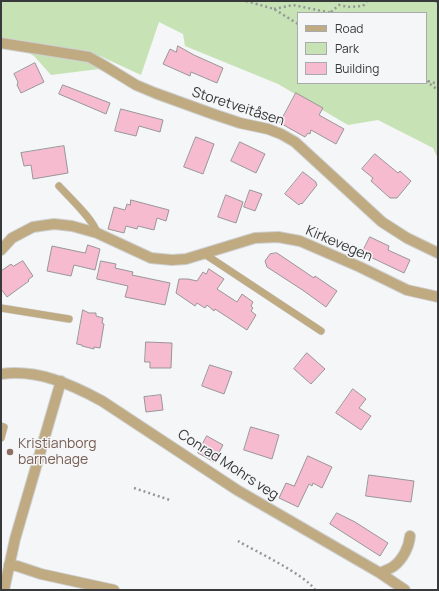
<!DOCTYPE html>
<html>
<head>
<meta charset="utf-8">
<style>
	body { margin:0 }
	#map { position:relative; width:439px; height:591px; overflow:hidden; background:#f4f6f8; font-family:Manrope,sans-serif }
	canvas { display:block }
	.frame { position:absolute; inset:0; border:2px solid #38393a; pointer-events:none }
	.legend { position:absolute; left:297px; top:12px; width:130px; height:72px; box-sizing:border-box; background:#f4f6f8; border:1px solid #a9aaac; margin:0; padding:5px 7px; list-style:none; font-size:12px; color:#38393a }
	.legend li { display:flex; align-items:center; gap:8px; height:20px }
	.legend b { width:20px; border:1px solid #a9aaac }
</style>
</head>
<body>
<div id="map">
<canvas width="439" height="591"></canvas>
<div class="frame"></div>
<ul class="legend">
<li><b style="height:5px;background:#bfaa82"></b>Road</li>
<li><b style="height:11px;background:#c7e3b5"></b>Park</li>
<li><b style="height:11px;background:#f6bbce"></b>Building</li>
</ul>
</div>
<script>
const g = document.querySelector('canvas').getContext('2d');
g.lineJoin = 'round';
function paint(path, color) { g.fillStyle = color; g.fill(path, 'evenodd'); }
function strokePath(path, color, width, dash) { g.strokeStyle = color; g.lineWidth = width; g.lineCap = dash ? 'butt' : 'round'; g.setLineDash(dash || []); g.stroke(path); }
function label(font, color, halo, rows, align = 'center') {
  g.font = font + ' Manrope,sans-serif'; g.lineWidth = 3; g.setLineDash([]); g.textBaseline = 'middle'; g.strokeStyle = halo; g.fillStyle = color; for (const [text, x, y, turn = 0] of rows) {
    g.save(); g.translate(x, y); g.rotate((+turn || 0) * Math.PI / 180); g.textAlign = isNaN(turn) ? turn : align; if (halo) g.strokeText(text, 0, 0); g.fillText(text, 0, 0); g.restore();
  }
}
paint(new Path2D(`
	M1 1H438V159L433 148 378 120 348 125 278 84 185 46 183 34 159 22 141 75 100 56 99 69 51 75 34 56 1 37ZM298 13H426V83H298Z`), '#c7e3b5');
const building = new Path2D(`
	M178 46 194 55 223 68 217 83 191 72 190 76 163 64 170 49 176 52Z
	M35 63 44 82 21 93 17 85 18 82 14 74Z
	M63 85 110 103 106 114 59 94Z
	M296 93 323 108 319 115 344 129 336 144 311 130 310 134 308 133 305 137 280 123Z
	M121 109 163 120 160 132 139 126 136 136 115 131Z
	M196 137 214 144 203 174 184 167Z
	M240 142 265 154 256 173 231 161Z
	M64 146 68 173 33 179 31 165 24 166 21 153Z
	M375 154 398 173 400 171 411 181 397 198H390L371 181 373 178 362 169Z
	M303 172 316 182V183L317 185 302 204 301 203 299 205 285 194Z
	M250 190 262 194 255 211 244 207Z
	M226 195 243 202 236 223 218 217Z
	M131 200 169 210 166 221 157 218 154 230 138 226 137 229 126 226 124 233 108 229 114 207 125 210 127 204 130 205Z
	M370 237 389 246 388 250 410 260 404 273 362 253Z
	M88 245 100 249 95 270 74 265 71 276 47 271 52 246 85 253Z
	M277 253 314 278 315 276 337 291 326 307 304 291 267 267 265 261 270 254Z
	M23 261 33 276 28 280 29 281 7 297 1 289V271L11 264 13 266Z
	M101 261 116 264 115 268 133 272 132 275 170 283 165 305 125 297 128 286 97 279Z
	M209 269 224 279 217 289 237 302 242 294 253 302 251 306 253 308 251 311 256 315 247 330 215 309 214 311 207 305 205 308 197 303 195 306 176 293 179 279H188L197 281 203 272 206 274Z
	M83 310 89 313H96V316L103 318 102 323 104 324 100 348 94 347V349L82 346V345L77 344Z
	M146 342 172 343 171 368H150V362H145Z
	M307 353 325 369 311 384 294 369Z
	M210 365 232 372 224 394 202 386Z
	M353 389 366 399 359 408 371 416 361 430 336 413Z
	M161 395 163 410 146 412 144 397Z
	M251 427 279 435 272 459 244 450Z
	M207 436 223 445 214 462 198 453Z
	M308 456 332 467 322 488 313 483 312 486 309 484 298 507 279 498 286 483 294 486Z
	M369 475 414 481 411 502 366 496Z
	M337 513 355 522 388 543 380 556 330 524Z`);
paint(building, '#f6bbce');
strokePath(building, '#999697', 1);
const service = new Path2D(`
	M59 186C69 197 94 220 97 233
	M203 253 321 331
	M1 308 69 319
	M1 426 4 427 1 438`);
const minor = new Path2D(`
	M1 43 89 57 105 66 136 85 155 93 213 114 240 123 268 129 281 134 295 142 382 222 407 238 438 253
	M1 250 12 238 33 227 54 224 72 226 97 233 151 258 172 260 186 259 255 238 278 237 300 241 360 267 407 290 438 297
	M1 374C37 369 71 384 102 401L237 490 380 573 405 590
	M9 565 17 566 41 574 114 590
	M380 573C384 571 390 569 394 566 403 559 409 547 410 536
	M4 590 15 539 61 381`);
strokePath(service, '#ced0d2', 8);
strokePath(minor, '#ced0d2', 12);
strokePath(new Path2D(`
	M246 1 274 9 298 24
	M436 1 438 3
	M274 9 293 5 332 13
	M331 12 339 5 348 7 363 6 367 1
	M426 81 438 90
	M428 81 438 84
	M134 488 170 500
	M238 541C255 551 306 575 315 590`), '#949697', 2.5, [2, 3]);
strokePath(service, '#bfaa82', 7);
strokePath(minor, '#bfaa82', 10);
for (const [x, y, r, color] of [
	[10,452,4,"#8d6e63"]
]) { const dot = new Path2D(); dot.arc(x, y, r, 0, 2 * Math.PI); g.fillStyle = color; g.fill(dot); strokePath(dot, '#f4f6f8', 1.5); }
label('14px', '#38393a', '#f4f6f8', [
	["Storetveitåsen",238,107,18],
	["Kirkevegen",339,244,23],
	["Conrad Mohrs veg",228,465,33]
]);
label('14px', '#785e54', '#f4f6f8', [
	["Kristianborg",18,444],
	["barnehage",18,460]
], 'left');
</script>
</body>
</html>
